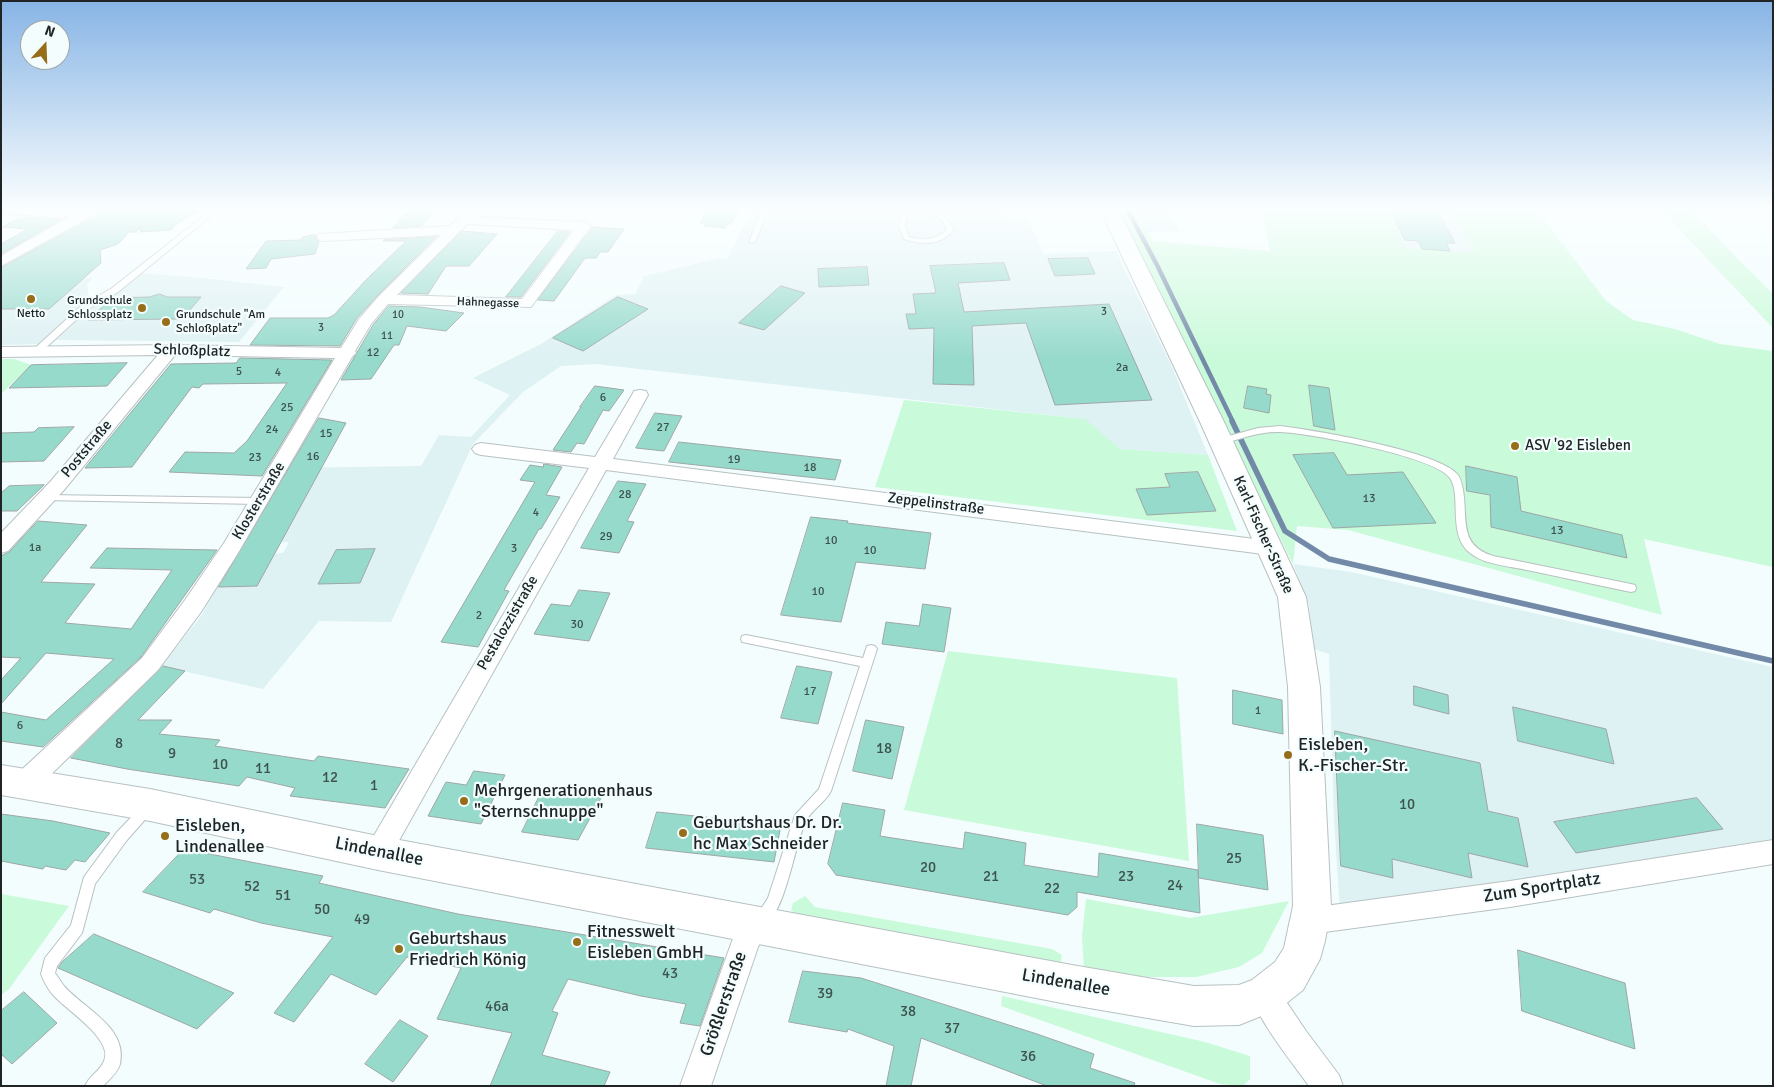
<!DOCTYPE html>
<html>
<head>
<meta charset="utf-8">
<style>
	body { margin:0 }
	#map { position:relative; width:1774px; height:1087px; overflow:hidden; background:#f3fdfe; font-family:Signika,sans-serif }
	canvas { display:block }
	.frame { position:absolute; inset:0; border:2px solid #202424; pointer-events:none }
	.north { position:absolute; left:20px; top:20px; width:50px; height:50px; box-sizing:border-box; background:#f3fdfe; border:1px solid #9fa6a7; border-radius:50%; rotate:20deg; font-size:14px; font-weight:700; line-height:20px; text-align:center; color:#202424 }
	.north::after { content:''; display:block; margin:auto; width:18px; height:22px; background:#966d19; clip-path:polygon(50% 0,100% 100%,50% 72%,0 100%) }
</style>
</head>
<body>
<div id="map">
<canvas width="1774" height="1087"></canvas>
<div class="frame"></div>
<div class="north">N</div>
</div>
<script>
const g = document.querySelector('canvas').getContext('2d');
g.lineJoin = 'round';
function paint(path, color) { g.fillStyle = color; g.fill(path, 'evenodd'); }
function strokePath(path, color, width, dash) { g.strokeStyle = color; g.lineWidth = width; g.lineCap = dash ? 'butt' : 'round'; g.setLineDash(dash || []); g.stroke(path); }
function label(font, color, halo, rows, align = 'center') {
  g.font = font + ' Signika,sans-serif'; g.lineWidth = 4.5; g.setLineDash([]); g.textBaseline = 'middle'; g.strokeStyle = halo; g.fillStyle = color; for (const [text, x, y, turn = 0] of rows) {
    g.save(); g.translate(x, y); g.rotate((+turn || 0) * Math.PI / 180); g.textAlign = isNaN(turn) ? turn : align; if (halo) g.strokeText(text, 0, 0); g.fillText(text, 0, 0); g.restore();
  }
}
paint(new Path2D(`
	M753 207H1005L1008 219 1028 218 1043 254 1116 251 1172 367 1208 455 1120 449 1084 419 595 364 561 366 523 392 473 444 391 622 319 621 263 689 161 666 202 615 216 587 256 586 275 554 283 553 289 542H280L316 477H282L287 468 421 466 439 435 471 437 510 395 473 378 541 344 616 295 635 294 644 276 719 258 727 259Z
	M1134 207H1167L1180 231 1147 232Z
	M1387 207H1448L1474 252 1406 248Z
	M139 273 203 278 284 287 239 342 56 340 96 304Z
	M64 278H93L87 284 89 299 40 344 1 345V289Z
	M1293 564 1351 572 1773 667V839L1340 910 1334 821 1329 654 1313 649 1309 605Z`), '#def1f3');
paint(new Path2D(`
	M1115 207H1134L1152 241 1270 251 1262 207H1387L1406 248 1474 252 1448 207H1535L1606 301 1633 320 1675 329 1720 344 1773 351V567L1644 539 1662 615 1348 530 1297 526 1293 564Z
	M1658 207H1687L1773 294V328Z
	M1 359H14L31 365 1 394Z
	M904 400 1085 419 1120 449 1208 455 1237 531 875 487Z
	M948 651 1177 678 1189 861 904 810Z
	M1 894 69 906 9 989 1 995Z
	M805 896 815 907 1052 949 1062 955 1060 966 802 916 791 911 793 903Z
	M1086 899 1190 918 1289 901 1262 953 1239 967 1196 977H1145L1084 969 1082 936Z
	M1002 996 1205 1042 1250 1056V1079L1243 1086 1220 1084 1001 1006Z`), '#c9fad9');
strokePath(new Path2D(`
	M1126 207 1157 265 1233 422`), '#728aa8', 4.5);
strokePath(new Path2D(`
	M1232 421 1285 531 1329 559 1773 661`), '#728aa8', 5.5);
const building = new Path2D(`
	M106 207H206L176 224 171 230 141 232 139 229 136 232H129L118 244 100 250 101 263 49 309H1V268L91 219Z
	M412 207H436L422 226 393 228Z
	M713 207H740L731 224H727L725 228 704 226 705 223H700L709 208Z
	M1389 207H1435L1455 243H1446L1450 251 1422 249 1418 241 1405 240Z
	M20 217 62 219 1 254V244L28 229 3 227Z
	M593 227 624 229 608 252H600L596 258H585L554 301 538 300Z
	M462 231 497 234 469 266H446L428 294 401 293Z
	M558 231 570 232 521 297H506Z
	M316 235 315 238 319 242 315 254 271 259 266 268 246 269 266 241 301 240 303 237Z
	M436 237 378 295 357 318 340 346 250 345 270 318H328L334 315 366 280 406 241H383L384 240Z
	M1088 258 1095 274 1055 276 1048 259Z
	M1004 263 1010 280 958 283 964 312 1109 304 1152 400 1055 405 1026 323 972 326 974 385 933 384 934 328 909 329 906 314H916L913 294 936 293 930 266Z
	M867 267 869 285 819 287 818 269Z
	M781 286 805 293 764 330 739 323Z
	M160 294 167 297H201L182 319 88 320 112 298 149 297Z
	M618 297 648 309 583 351 553 338Z
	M389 306 420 307 464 313 446 331 407 326 399 345H394L371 379 341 380 373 325Z
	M240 358 332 360 262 476 169 472 185 452 234 453 247 441 287 383 203 384 199 388 192 387 132 467 85 468 171 364 236 363Z
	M127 363 107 386 9 388 31 365Z
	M1309 385 1329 388 1335 430 1314 426Z
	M595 386 624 390 609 411 603 410 584 444 577 443 571 452 553 450 581 407H580Z
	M1248 386 1267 389 1266 394 1271 395 1269 413 1244 408Z
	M655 413 682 416 664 451 636 448Z
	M319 418 346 423 257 586 219 587Z
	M74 427 44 461 1 462V433L34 432 38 428Z
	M679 442 841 460 835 480 669 462Z
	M1334 453 1347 475 1403 472 1436 523 1333 528 1293 455Z
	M544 464 562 467 546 495 560 497 541 529H539L504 590 509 591 478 647 441 642 535 482 520 480 530 465 543 467Z
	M1466 466 1517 477 1521 511 1622 535 1627 558 1491 527 1490 495 1467 491Z
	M1198 472 1216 511 1147 515 1136 489 1170 487 1165 474Z
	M618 481 646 484 627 521 634 522 619 553 581 548Z
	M44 485 17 511H1V493L9 486Z
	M811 517 848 521 847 523 931 533 925 569 856 562 841 622 781 615Z
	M38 521 87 525 41 582 95 584 65 623 131 629 172 570 90 568 107 548 217 550 141 657 43 747 1 741V712L46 720 114 659 46 653 1 704V680L21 658 1 657V556L9 552Z
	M375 549 360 583 318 584 336 550Z
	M579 590 610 593 589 641 534 634 551 604 570 606Z
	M923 604 951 608 944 652 882 644 886 622 919 626Z
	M163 666 185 671 138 720H172L159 734 220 740 215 746 314 761 318 756 409 769 385 808 290 796 295 788 247 777 239 786 127 769 71 758Z
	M797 666 832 672 818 724 781 718Z
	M1414 686 1448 695 1449 714 1414 705Z
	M1233 690 1282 700 1283 734 1233 724Z
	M1513 707 1606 729 1614 764 1518 741Z
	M866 720 904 727 892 779 853 771Z
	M1335 731 1480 763 1488 811 1518 818 1528 867 1468 853 1472 878 1392 859 1393 878 1341 866Z
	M474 771 505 775 481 824 428 816 446 782 466 785Z
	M543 789 601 798 578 840 522 832Z
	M1697 798 1723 829 1576 853 1554 822Z
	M843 803 885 810 880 836 963 849 965 832 1026 843 1024 865 1098 877 1099 853 1198 870 1200 913 1077 892V907L1068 915 836 875 828 864Z
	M657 812 781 825 774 862 646 848Z
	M1 814 53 821 110 833 85 862 75 860 66 870 45 866 43 869 1 861Z
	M1197 824 1263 835 1268 890 1199 878Z
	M184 849 323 876 319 883 458 914 724 958 700 1026 680 1023 686 1004 641 996 568 979 552 1011 558 1013 542 1055 610 1072 604 1086H490L512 1033 437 1019 461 968 407 957 376 995 331 974 294 1022 274 1013 333 937 261 923 214 909 210 913 143 892Z
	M94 934 171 966 234 993 197 1029 58 968 62 962Z
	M1518 950 1625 983 1635 1049 1522 1011Z
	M803 971 861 978 1037 1034 1094 1054 1090 1068 1135 1083 1134 1086H1047L921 1038 911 1086H886L894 1046 848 1029 847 1032 789 1022Z
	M24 992 57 1023 12 1064 1 1054V1011Z
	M400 1020 428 1036 393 1082 365 1064Z`);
paint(building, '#96dacc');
strokePath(building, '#9ea7a5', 1);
const lane = new Path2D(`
	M215 207H222L118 292 87 310 40 353H34V349L81 306 112 288Z
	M763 207H769L755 242 750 243 749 242Z
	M902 207C922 205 946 209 954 230 939 246 924 245 904 239L899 226ZM909 209C924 211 941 213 947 230 934 240 925 241 909 237L905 226Z
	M1280 426C1313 430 1439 451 1458 475 1461 479 1462 485 1463 490 1468 519 1458 545 1493 556L1631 584 1635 585 1636 588 1635 591 1631 592C1596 585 1562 577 1527 570 1509 566 1485 565 1470 553 1447 535 1462 496 1450 478 1434 456 1309 433 1280 432 1260 431 1240 439 1221 444L1217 441 1218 439 1258 428Z
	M45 495 259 498 264 501 259 504 42 500 40 498 42 496Z
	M746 635 863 658 867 646 871 645 875 646 877 649 831 791C825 803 812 809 806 821 794 844 786 917 761 927L756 925 754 920 768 898 795 815 819 789 860 666 742 642 741 639 742 636Z
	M146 804 150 806 152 810 150 814 127 840 95 884 82 933 57 966 55 973C58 977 61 982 64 986 84 1009 128 1027 120 1064 118 1072 109 1080 103 1086H85C89 1076 100 1071 104 1061 114 1040 68 1011 55 997 49 991 44 982 41 974L45 958 71 925 84 877 117 832 142 806Z`);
const street = new Path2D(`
	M1 207 82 210 88 207H104L90 217 1 266V256L69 217 1 214Z
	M470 207H484L475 217 584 222 591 226 531 307 388 304 371 324 355 351 356 353 352 357 238 553 201 612 158 670 34 791 25 794 16 791 13 783 16 775 142 658 185 600 224 543 335 358 175 355 64 490 8 551 1 553V533L50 482 158 355 1 357V347L171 345 341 348 359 319 379 296 441 235 324 241 319 240 317 237 319 234 450 226ZM467 224 574 230 522 299 397 295Z
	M640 390 646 391 648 395 613 459 1271 541 1278 543 1281 548 1278 553 1271 555 606 470 387 862 378 865 369 862 365 853 369 844 589 468 481 455 475 453 472 449 475 445 481 443 595 457 632 395 634 391Z
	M1773 840V864L1510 907 1310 934 1300 931 1296 921 1300 911 1310 908 1510 881Z
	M757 911 767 915 771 925 758 947 711 1086H680L736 930 747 915Z
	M1265 980 1275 985 1306 1031 1339 1075 1343 1086H1309C1288 1057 1264 1028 1250 995L1255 985Z`);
const secondary = new Path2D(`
	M1099 207H1117L1225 424 1306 597 1320 687 1331 906 1325 941 1320 959 1303 990 1279 1009 1239 1025 1194 1026 1072 1005 378 870 150 821 1 795V765L150 789 378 836 1072 965 1194 986 1239 985 1252 980 1275 962 1284 948 1293 906 1288 687 1278 597 1201 424Z`);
strokePath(lane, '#b8c1c2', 2);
strokePath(street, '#b8c1c2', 2);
strokePath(secondary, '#b8c1c2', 2);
paint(lane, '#fff');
paint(street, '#fff');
paint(secondary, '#fff');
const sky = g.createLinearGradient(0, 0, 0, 359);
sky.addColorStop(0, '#87b4e5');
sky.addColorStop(0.58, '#fafeff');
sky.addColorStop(1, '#fafeff00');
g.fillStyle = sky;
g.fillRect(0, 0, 1774, 359);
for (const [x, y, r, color] of [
	[31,299,5,"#966d19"],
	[142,308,5,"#966d19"],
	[166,322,5,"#966d19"],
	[1515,446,5,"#966d19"],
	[1288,755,5,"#966d19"],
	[464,801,5,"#966d19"],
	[683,833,5,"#966d19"],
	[165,836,5,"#966d19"],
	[577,942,5,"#966d19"],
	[399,949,5,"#966d19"]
]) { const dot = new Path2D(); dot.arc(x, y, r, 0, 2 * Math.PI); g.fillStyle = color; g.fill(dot); strokePath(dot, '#f3fdfe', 2); }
label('11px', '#3e524e', null, [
	["3",1104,312],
	["10",398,315],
	["3",321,328],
	["11",387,336]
]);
label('12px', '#202424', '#f3fdfe', [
	["Grundschule",132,301],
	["Schlossplatz",132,315],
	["Netto",31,314,"center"],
	["Grundschule \"Am",176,315,"left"],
	["Schloßplatz\"",176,329,"left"]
], 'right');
label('12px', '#202424', '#f3fdfe', [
	["Hahnegasse",488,303,2]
]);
label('12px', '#3e524e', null, [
	["12",373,353],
	["2a",1122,368],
	["5",239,372],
	["4",278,373],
	["6",603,398],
	["25",287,408],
	["27",663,428],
	["24",272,430],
	["15",326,434],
	["16",313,457],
	["23",255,458],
	["19",734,460],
	["18",810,468],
	["28",625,495],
	["13",1369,499],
	["4",536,513],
	["13",1557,531],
	["29",606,537],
	["10",831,541],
	["1a",35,548],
	["3",514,549],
	["10",870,551],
	["10",818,592],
	["2",479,616],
	["30",577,625],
	["17",810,692],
	["1",1258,711],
	["6",20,726]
]);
label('15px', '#202424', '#f3fdfe', [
	["Schloßplatz",192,351,2],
	["Poststraße",87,449,-50],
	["Klosterstraße",259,501,-59],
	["Zeppelinstraße",936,504,7],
	["Karl-Fischer-Straße",1263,535,66],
	["Pestalozzistraße",508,623,-60]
]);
label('15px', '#202424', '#f3fdfe', [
	["ASV '92 Eisleben",1525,446]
], 'left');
label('15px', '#3e524e', null, [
	["8",119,744],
	["18",884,749],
	["9",172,754],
	["10",220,765],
	["11",263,769],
	["12",330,778],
	["1",374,786],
	["10",1407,805],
	["25",1234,859],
	["20",928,868],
	["21",991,877],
	["23",1126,877],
	["53",197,880],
	["24",1175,886],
	["52",252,887],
	["22",1052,889],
	["51",283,896],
	["50",322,910],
	["49",362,920],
	["43",670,974],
	["39",825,994],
	["46a",497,1007],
	["38",908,1012],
	["37",952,1029],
	["36",1028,1057]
]);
label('18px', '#202424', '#f3fdfe', [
	["Eisleben,",1298,745],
	["K.-Fischer-Str.",1298,766],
	["Mehrgenerationenhaus",474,791],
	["\"Sternschnuppe\"",474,812],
	["Geburtshaus Dr. Dr.",693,823],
	["hc Max Schneider",693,844],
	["Eisleben,",175,826],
	["Lindenallee",175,847],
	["Fitnesswelt",587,932],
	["Eisleben GmbH",587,953],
	["Geburtshaus",409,939],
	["Friedrich König",409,960]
], 'left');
label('18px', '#202424', '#f3fdfe', [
	["Lindenallee",379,852,11],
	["Zum Sportplatz",1542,888,-9],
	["Lindenallee",1066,983,10],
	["Größlerstraße",724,1004,-71]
]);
</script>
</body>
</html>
